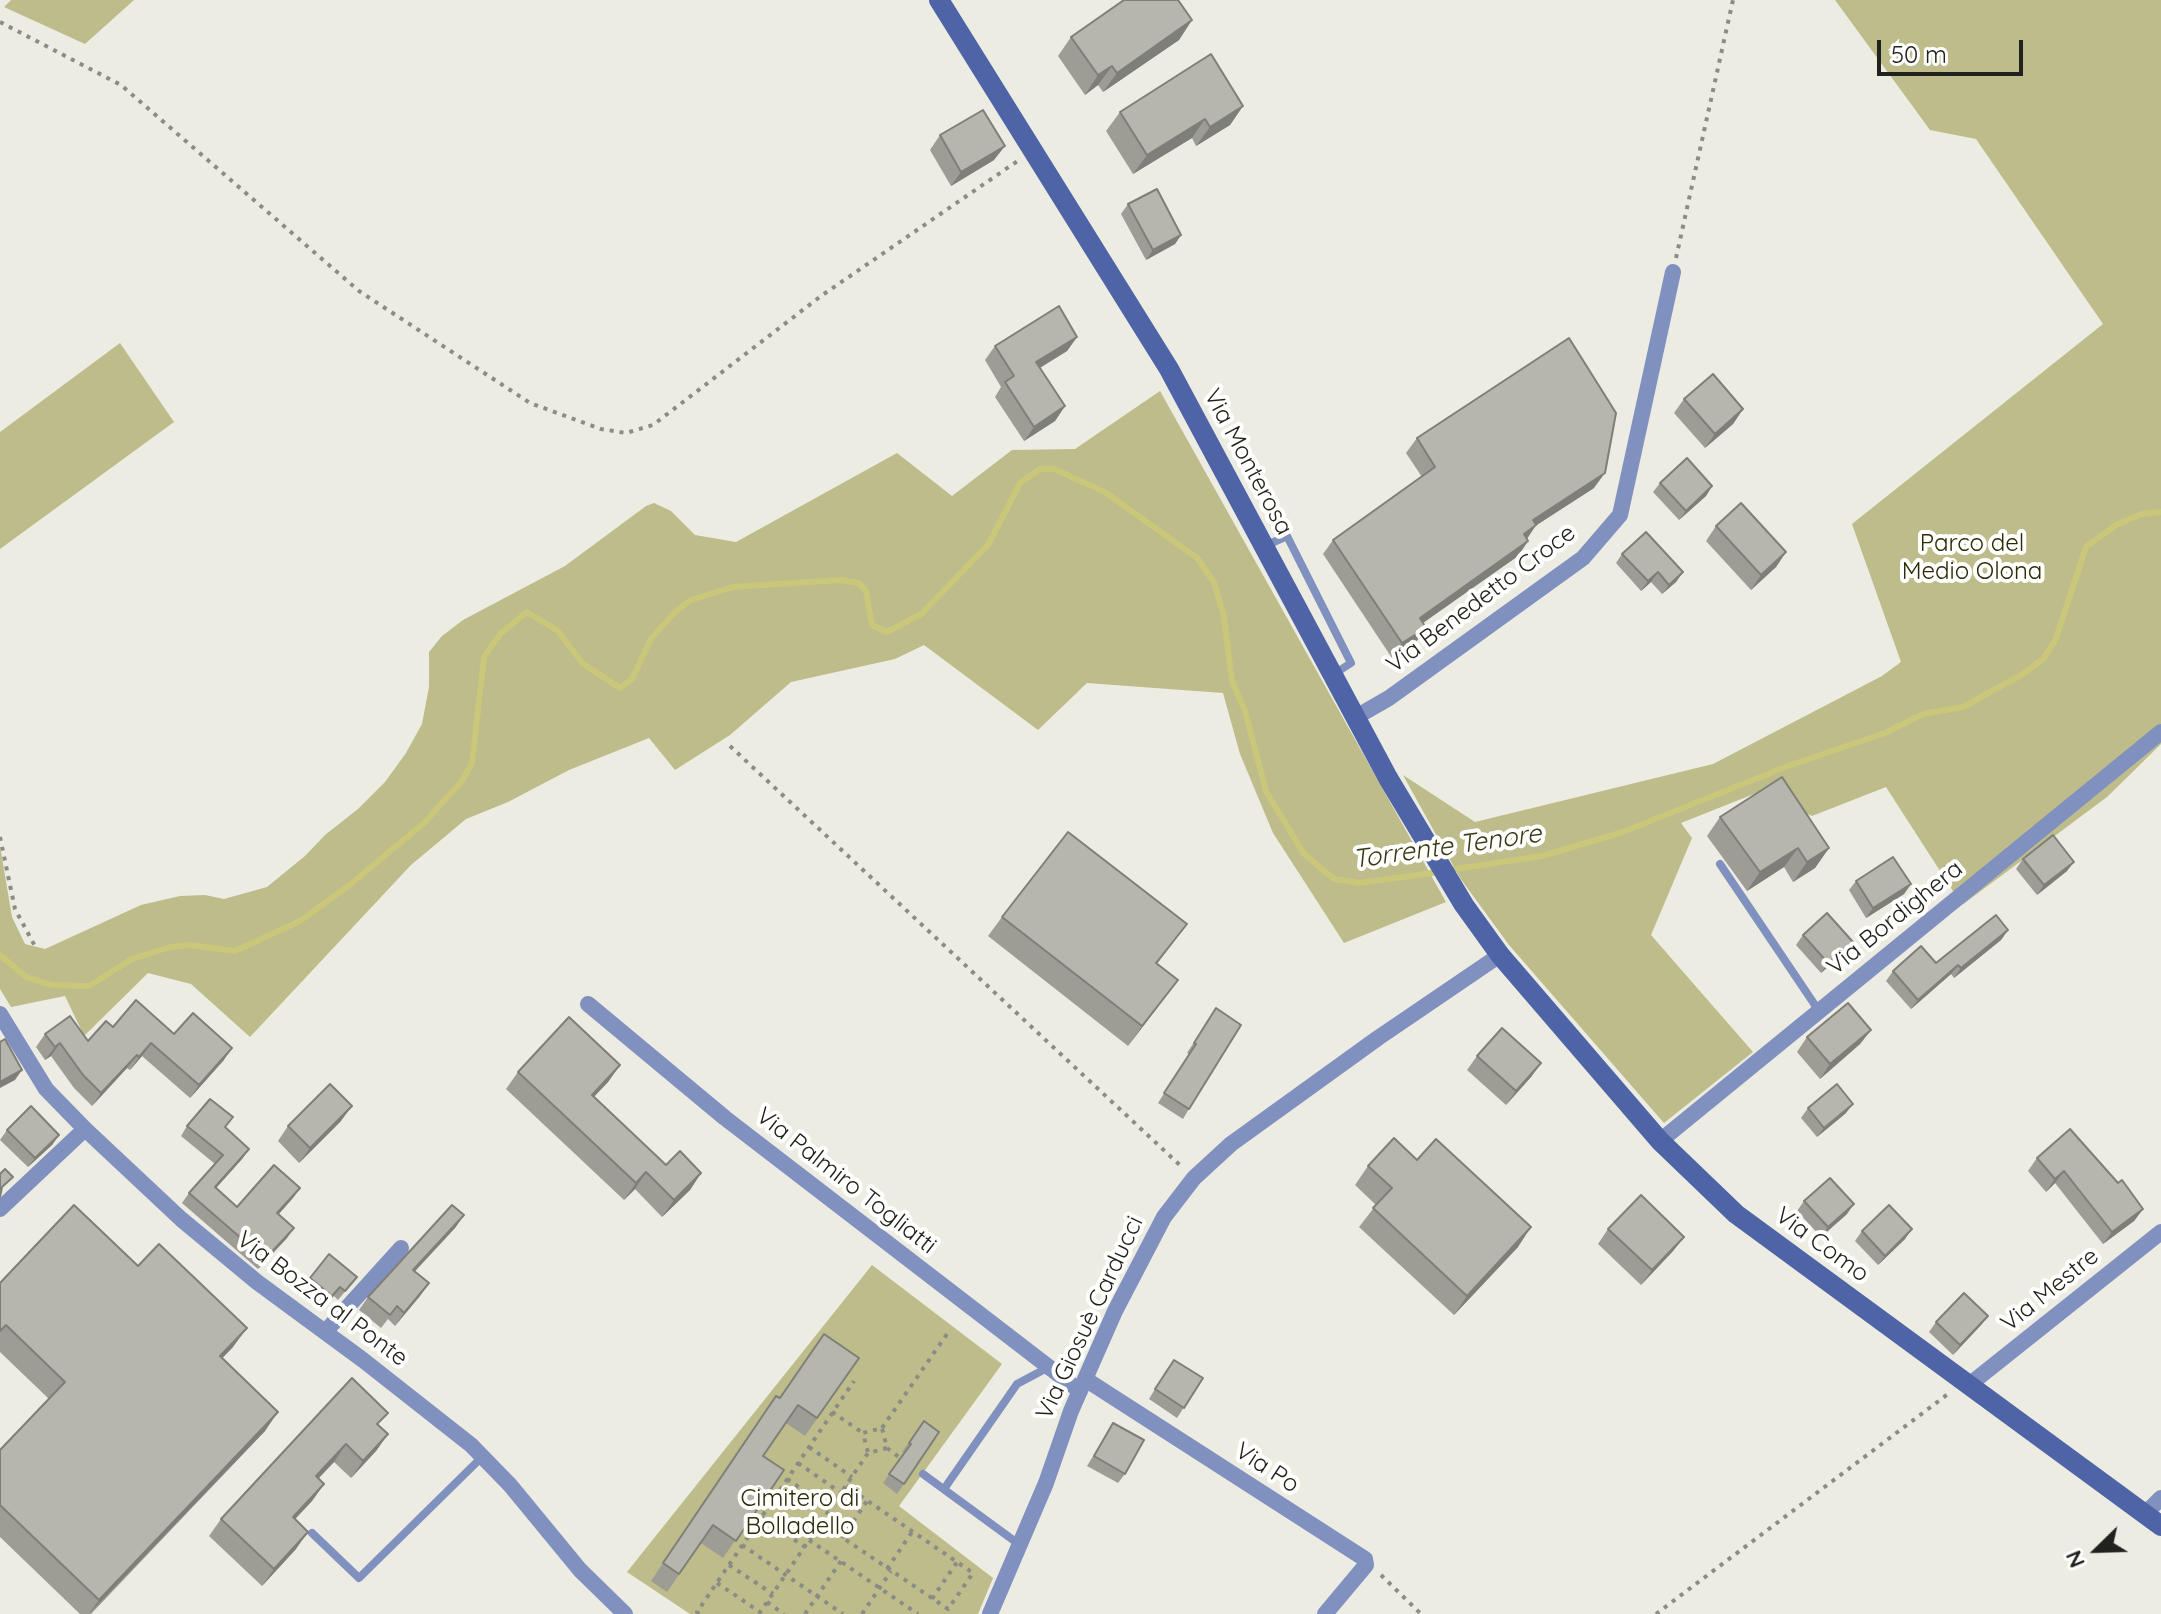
<!DOCTYPE html>
<html>
<head>
<meta charset="utf-8">
<style>
	body { margin:0 }
	#map { position:relative; width:2161px; height:1614px; overflow:hidden; background:#ecece3; font-family:Quicksand,sans-serif }
	canvas { display:block }
	.north { position:absolute; left:2057px; top:1510px; width:80px; height:80px; -webkit-text-stroke:6px #fffffe; paint-order:stroke; rotate:247deg; font-size:22px; font-weight:700; line-height:32px; text-align:center; color:#21211e }
	.north::after { content:''; display:block; margin:auto; width:28px; height:36px; background:#21211e; clip-path:polygon(50% 0,100% 100%,50% 72%,0 100%) }
	.scale { position:absolute; left:1877px; top:40px; width:146px; height:36px; box-sizing:border-box; border:4px solid #21211e; border-top:0; padding-left:10px; font-size:24px; line-height:28px; white-space:nowrap; color:#21211e; -webkit-text-stroke:6px #fffffe; paint-order:stroke }
</style>
</head>
<body>
<div id="map">
<canvas width="2161" height="1614"></canvas>
<div class="north">N</div>
<div class="scale">50 m</div>
</div>
<script>
const g = document.querySelector('canvas').getContext('2d');
g.lineJoin = 'round';
function paint(path, color) { g.fillStyle = color; g.fill(path, 'evenodd'); }
function strokePath(path, color, width, dash) { g.strokeStyle = color; g.lineWidth = width; g.lineCap = dash ? 'butt' : 'round'; g.setLineDash(dash || []); g.stroke(path); }
function label(font, color, halo, rows, align = 'center') {
  g.font = font + ' Quicksand,sans-serif'; g.lineWidth = 8; g.setLineDash([]); g.textBaseline = 'middle'; g.strokeStyle = halo; g.fillStyle = color; for (const [text, x, y, turn = 0] of rows) {
    g.save(); g.translate(x, y); g.rotate((+turn || 0) * Math.PI / 180); g.textAlign = isNaN(turn) ? turn : align; if (halo) g.strokeText(text, 0, 0); g.fillText(text, 0, 0); g.restore();
  }
}
paint(new Path2D(`
	M11 0H134L85 44 4 7Z
	M1835 0H2161V744L2107 797 1962 905 1886 787 1812 816 1785 804 1764 790 1681 823 1692 838 1651 935 1753 1052 1664 1123 1509 945 1460 878 1403 775 1475 822 1713 764 1882 676 1901 662 1852 524 2103 324 1976 139 1930 130Z
	M120 343 174 422 0 549V432Z
	M1160 391 1446 902 1344 943 1273 833 1240 754 1223 693 1087 683 1038 730 924 645 895 659 791 682 730 735 675 770 649 738 569 770 508 802 466 819 411 865 250 1037 191 984 148 973 84 1036 65 996 11 1007 0 989V846L12 917 25 944 45 949 141 905 180 896 205 895 224 899 267 887 305 856 325 835 358 809 385 782 406 753 422 724 429 687V652L442 636 463 620 565 566 646 506 654 503 671 511 695 535 736 542 897 453 952 496 1012 450 1075 449Z
	M872 1265 1002 1364 899 1506 993 1578 978 1614H690L627 1572Z`), '#bdbc8a');
strokePath(new Path2D(`
	M1449 870 1542 856 1623 832 1788 766 1885 733 1923 714 1963 707 2023 674 2043 659 2055 641 2086 547 2116 525 2142 514 2161 512
	M0 955 26 977 52 985 89 986 132 959 170 947 190 945 235 951 300 921 347 887 424 823 461 782 472 763 484 657 500 634 527 612 558 631 582 663 620 688 632 679 651 639 675 612 691 600 733 587 840 580 859 583 866 591 872 625 887 632 921 614 988 545 1020 483 1040 469H1054L1105 492 1197 558 1214 582 1224 617 1232 681 1245 711 1266 791 1304 854 1334 879 1360 883 1438 872`), '#cac77b', 6);
strokePath(new Path2D(`
	M0 22 121 85 359 291 530 403 601 429 626 433 653 425 821 296 1019 160
	M1676 258 1733 0
	M730 746 1183 1168
	M0 837 15 909 37 950
	M832 1412 863 1433
	M882 1428 947 1334
	M809 1447 852 1477
	M887 1448 904 1461
	M798 1463 841 1493
	M787 1479 830 1509
	M761 1517 805 1547
	M821 1523 948 1609 973 1573 846 1486
	M842 1538 867 1501
	M809 1540 918 1614
	M742 1545 843 1614
	M729 1565 773 1594
	M887 1569 912 1532
	M1381 1575 1421 1614
	M717 1583 760 1612
	M932 1599 957 1562
	M767 1602 784 1614
	M699 1614 697 1612 854 1381
	M759 1614 868 1453 887 1448 882 1428 863 1433 868 1453
	M805 1614 841 1561
	M862 1614 891 1571
	M1656 1614 1948 1394`), '#8c8c86', 4, [4, 6]);
strokePath(new Path2D(`
	M1265 546 1287 536 1351 663 1334 674
	M1720 864 1819 1011
	M923 1474 1020 1545
	M944 1489 1017 1384 1047 1368
	M312 1533 359 1578 482 1457`), '#8091bf', 8);
strokePath(new Path2D(`
	M1356 717 1389 698 1583 558 1620 515 1673 272
	M588 1004 725 1118 1080 1391
	M0 1014 46 1089 85 1129 181 1219 257 1282 363 1360 471 1445 510 1485 580 1570 625 1614
	M1660 1141 2161 732
	M0 1209 85 1129
	M325 1332 401 1248
	M1085 1379 1365 1559 1366 1565 1325 1614
	M1969 1385 2161 1232
	M2145 1514 2161 1498
	M990 1614 1046 1483 1071 1411 1115 1311 1164 1217 1194 1178 1231 1144 1378 1038 1500 955`), '#8091bf', 16);
strokePath(new Path2D(`
	M939 0 1169 369 1388 778 1464 905 1500 955 1660 1141 1736 1214 2161 1526`), '#4e64a6', 20);
paint(new Path2D(`
	M1192 20 1179 40 1103 92 1098 85 1085 95 1058 56 1071 37Z
	M1243 106 1230 125 1196 146 1192 138 1133 174 1106 131 1120 112Z
	M940 135 994 160 951 186 930 150Z
	M1128 204 1181 235 1175 244 1146 260 1121 214Z
	M1077 337 1067 351 1040 368 1065 406 1055 421 1024 441 995 397 1001 387 985 360 995 346Z
	M1684 399 1743 409 1733 424 1705 448 1674 413Z
	M1417 438 1594 488 1536 525 1527 539 1528 541 1518 556 1423 623 1426 628 1416 642 1392 658 1323 554 1333 540 1422 477 1406 453Z
	M1660 483 1712 486 1706 496 1679 520 1653 492Z
	M1716 526 1786 552 1776 567 1751 590 1706 541Z
	M1622 554 1683 572 1676 582 1662 594 1651 582 1641 591 1616 563Z
	M1720 817 1829 848 1815 868 1793 882 1784 867 1747 891 1707 836Z
	M2023 859 2067 871 2037 895 2016 869Z
	M1856 881 1911 884 1904 894 1866 918 1849 890Z
	M1002 917 1173 943 1157 964 1178 980 1128 1046 988 936Z
	M2008 930 2001 940 1954 978 1951 974 1911 1009 1886 981 1893 971 1936 963Z
	M1803 935 1853 942 1846 951 1821 973 1796 945Z
	M1216 1008 1189 1109 1183 1119 1158 1103 1189 1054 1187 1053Z
	M113 1027 174 1034 232 1048 223 1061 190 1098 142 1056 130 1070 127 1068 92 1106 74 1088 51 1056 45 1060 36 1047 45 1034 88 1041Z
	M1871 1030 1860 1044 1820 1079 1797 1052 1807 1037Z
	M1477 1056 1541 1063 1531 1077 1506 1105 1467 1070Z
	M620 1065 608 1082 594 1097 666 1165 701 1173 690 1190 662 1217 635 1189 624 1200 506 1089 518 1072Z
	M1808 1108 1846 1113 1817 1137 1801 1118Z
	M341 1121 299 1163 278 1141 288 1126Z
	M187 1126 225 1128 249 1149 242 1159 216 1188 237 1207 300 1188 278 1214 287 1238 258 1269 182 1203 189 1193 215 1164 181 1136Z
	M7 1130 59 1135 52 1145 28 1167 0 1140Z
	M2037 1158 2118 1183 2143 1209 2134 1221 2103 1244 2055 1183 2046 1192 2028 1171Z
	M1417 1160 1518 1247 1454 1315 1359 1227 1376 1205 1355 1185 1368 1166Z
	M1804 1201 1847 1214 1821 1237 1797 1211Z
	M464 1215 455 1228 415 1271 429 1283 395 1326 388 1319 381 1328 359 1310 368 1297Z
	M1608 1229 1684 1237 1673 1251 1641 1285 1598 1244Z
	M1862 1231 1905 1239 1878 1265 1855 1241Z
	M138 1266 233 1347 222 1358 265 1431 91 1614H80L0 1537V1450L49 1399 0 1352V1283Z
	M357 1277 338 1300 334 1296 326 1306 303 1288 310 1278Z
	M1988 1316 1981 1325 1953 1355 1929 1332 1936 1322Z
	M859 1358 805 1436 786 1423 763 1456 784 1470 723 1558 701 1543 667 1592 651 1581 776 1396 780 1398Z
	M1167 1369 1203 1378 1177 1418 1149 1399Z
	M352 1378 379 1426 388 1434 376 1451 351 1478 334 1462 318 1478 324 1484 312 1501 295 1519 296 1549 262 1586 209 1536 221 1519Z
	M924 1421 939 1432 897 1494 883 1483 904 1453 902 1452Z
	M1113 1423 1125 1474 1118 1483 1087 1466Z`), '#9d9d95');
paint(new Path2D(`
	M1192 20 1179 40 1103 92 1117 73Z
	M1112 66 1098 85 1085 95 1098 75Z
	M1243 106 1230 125 1196 146 1210 127Z
	M1205 119 1192 138 1133 174 1147 155Z
	M1005 146 994 160 951 186 961 172Z
	M1181 235 1175 244 1146 260 1153 250Z
	M1077 337 1067 351 1026 376 1036 362Z
	M1065 406 1055 421 1024 441 1034 427Z
	M1743 409 1733 424 1705 448 1715 434Z
	M1605 473 1594 488 1523 534 1533 520Z
	M1712 486 1706 496 1679 520 1686 511Z
	M1536 525 1526 540 1524 534Z
	M1528 541 1518 556 1410 632 1420 618Z
	M1786 552 1776 567 1751 590 1761 575Z
	M1658 572 1651 582 1641 591 1648 581Z
	M1683 572 1676 582 1662 594 1669 585Z
	M1426 628 1416 642 1392 658 1402 643Z
	M1798 848 1784 867 1747 891 1760 872Z
	M1829 848 1815 868 1793 882 1807 862Z
	M2074 862 2067 871 2037 895 2044 885Z
	M1911 884 1904 894 1866 918 1873 908Z
	M2008 930 2001 940 1954 978 1961 968Z
	M1853 942 1846 951 1821 973 1828 963Z
	M1958 965 1951 974 1911 1009 1918 1000Z
	M1178 980 1164 999 1128 1046 1142 1026Z
	M1871 1030 1860 1044 1820 1079 1830 1064Z
	M60 1043 51 1056 45 1060 55 1047Z
	M151 1043 142 1056 130 1070 139 1057Z
	M232 1048 223 1061 190 1098 199 1085Z
	M137 1055 127 1068 92 1106 101 1093Z
	M1541 1063 1531 1077 1506 1105 1516 1091Z
	M620 1065 608 1082 580 1111 592 1095Z
	M22 1070 15 1080 0 1088V1082Z
	M1853 1104 1846 1113 1817 1137 1824 1128Z
	M352 1106 341 1121 299 1163 310 1148Z
	M59 1135 52 1145 28 1167 35 1158Z
	M249 1149 242 1159 208 1197 215 1187Z
	M2064 1171 2055 1183 2046 1192 2055 1179Z
	M646 1172 635 1189 624 1200 636 1183Z
	M701 1173 690 1190 662 1217 674 1200Z
	M300 1188 293 1198 271 1223 277 1213Z
	M1854 1204 1847 1214 1821 1237 1828 1227Z
	M2143 1209 2134 1221 2103 1244 2112 1232Z
	M464 1215 455 1228 404 1283 413 1270Z
	M1531 1227 1518 1247 1454 1315 1467 1296Z
	M294 1228 287 1238 258 1269 265 1259Z
	M1912 1229 1905 1239 1878 1265 1885 1256Z
	M1684 1237 1673 1251 1641 1285 1652 1270Z
	M429 1283 420 1296 395 1326 404 1313Z
	M1988 1316 1981 1325 1953 1355 1960 1345Z
	M247 1328 233 1347 206 1375 220 1356Z
	M278 1412 265 1431 89 1614 99 1600Z
	M388 1434 376 1451 351 1478 363 1461Z
	M346 1444 334 1462 304 1494 316 1476Z
	M324 1484 312 1501 281 1534 293 1517Z
	M308 1532 296 1549 262 1586 274 1569Z`), '#7f7f79');
const building = new Path2D(`
	M1124 0H1178L1192 20 1117 73 1112 66 1098 75 1071 37Z
	M1211 54 1243 106 1210 127 1205 119 1147 155 1120 112Z
	M983 110 1005 146 961 172 940 135Z
	M1157 189 1181 235 1153 250 1128 204Z
	M1059 306 1077 337 1036 362 1065 406 1034 427 1005 382 1014 376 995 346Z
	M1569 338 1616 413 1605 473 1533 520 1536 525 1524 534 1528 541 1420 618 1426 628 1402 643 1333 540 1435 467 1417 438Z
	M1713 374 1743 409 1715 434 1684 399Z
	M1687 458 1712 486 1686 511 1660 483Z
	M1741 503 1786 552 1761 575 1716 526Z
	M1646 532 1683 572 1669 585 1658 572 1648 581 1622 554Z
	M1782 777 1829 848 1807 862 1798 848 1760 872 1720 817Z
	M1068 832 1187 924 1156 963 1178 980 1142 1026 1002 917Z
	M2053 835 2074 862 2044 885 2023 859Z
	M1893 857 1911 884 1873 908 1856 881Z
	M1827 913 1853 942 1828 963 1803 935Z
	M1996 915 2008 930 1961 968 1958 965 1918 1000 1893 971 1921 946 1936 963Z
	M136 1000 174 1034 193 1013 232 1048 199 1085 151 1043 139 1057 137 1055 101 1093 83 1075 60 1043 55 1047 45 1034 70 1016 88 1041 106 1021 113 1027Z
	M1848 1003 1871 1030 1830 1064 1807 1037Z
	M1216 1008 1241 1025 1189 1109 1164 1093 1196 1044 1194 1043Z
	M569 1017 620 1065 592 1095 666 1165 680 1151 701 1173 674 1200 646 1172 636 1183 518 1072Z
	M1502 1028 1541 1063 1516 1091 1477 1056Z
	M5 1039 22 1070 0 1082V1042Z
	M330 1084 352 1106 310 1148 288 1126Z
	M1837 1084 1853 1104 1824 1128 1808 1108Z
	M210 1099 233 1117 225 1127 249 1149 215 1187 237 1207 274 1165 300 1188 277 1213 294 1228 265 1259 189 1193 223 1155 187 1126Z
	M31 1106 59 1135 35 1158 7 1130Z
	M2070 1129 2118 1183 2122 1180 2143 1209 2112 1232 2064 1171 2055 1179 2037 1158Z
	M1394 1138 1417 1160 1436 1139 1531 1227 1467 1296 1373 1208 1392 1188 1368 1166Z
	M5 1169 13 1177 2 1187 0 1197V1174Z
	M1830 1178 1854 1204 1828 1227 1804 1201Z
	M1641 1195 1684 1237 1652 1270 1608 1229Z
	M74 1205 138 1266 159 1244 247 1328 220 1356 278 1412 99 1600 0 1505V1450L65 1382 6 1325 0 1331V1283Z
	M452 1205 464 1215 413 1270 429 1283 404 1313 397 1306 390 1315 368 1297Z
	M1889 1205 1912 1229 1885 1256 1862 1231Z
	M329 1254 357 1277 345 1291 340 1287 332 1296 310 1278Z
	M1964 1293 1988 1316 1960 1345 1936 1322Z
	M824 1334 859 1358 817 1418 798 1405 763 1456 784 1470 736 1541 713 1525 679 1574 663 1563 776 1396 780 1398Z
	M1174 1360 1203 1378 1184 1408 1155 1389Z
	M352 1378 388 1413 377 1424 388 1434 363 1461 346 1444 316 1476 324 1484 293 1517 308 1532 274 1569 221 1519Z
	M924 1421 939 1432 904 1484 889 1474 911 1444 909 1443Z
	M1113 1423 1144 1440 1125 1474 1094 1456Z`);
paint(building, '#b6b6ad');
strokePath(building, '#7f7f79', 2);
label('24px', '#21211e', '#fffffe', [
	["Via Monterosa",1248,462,62],
	["Via Benedetto Croce",1481,599,-37],
	["Via Bordighera",1895,918,-39],
	["Via Palmiro Togliatti",846,1181,38],
	["Via Como",1822,1245,36],
	["Via Mestre",2050,1290,-39],
	["Via Bozza al Ponte",322,1299,37],
	["Via Giosuè Carducci",1090,1318,-65],
	["Via Po",1267,1468,33]
]);
label('24px', '#2c2a08', '#fffffe', [
	["Parco del",1972,544],
	["Medio Olona",1972,572],
	["Cimitero di",800,1499],
	["Bolladello",800,1527]
]);
label('italic 26px', '#393816', '#fffffe', [
	["Torrente Tenore",1447,847,-8]
]);
</script>
</body>
</html>
